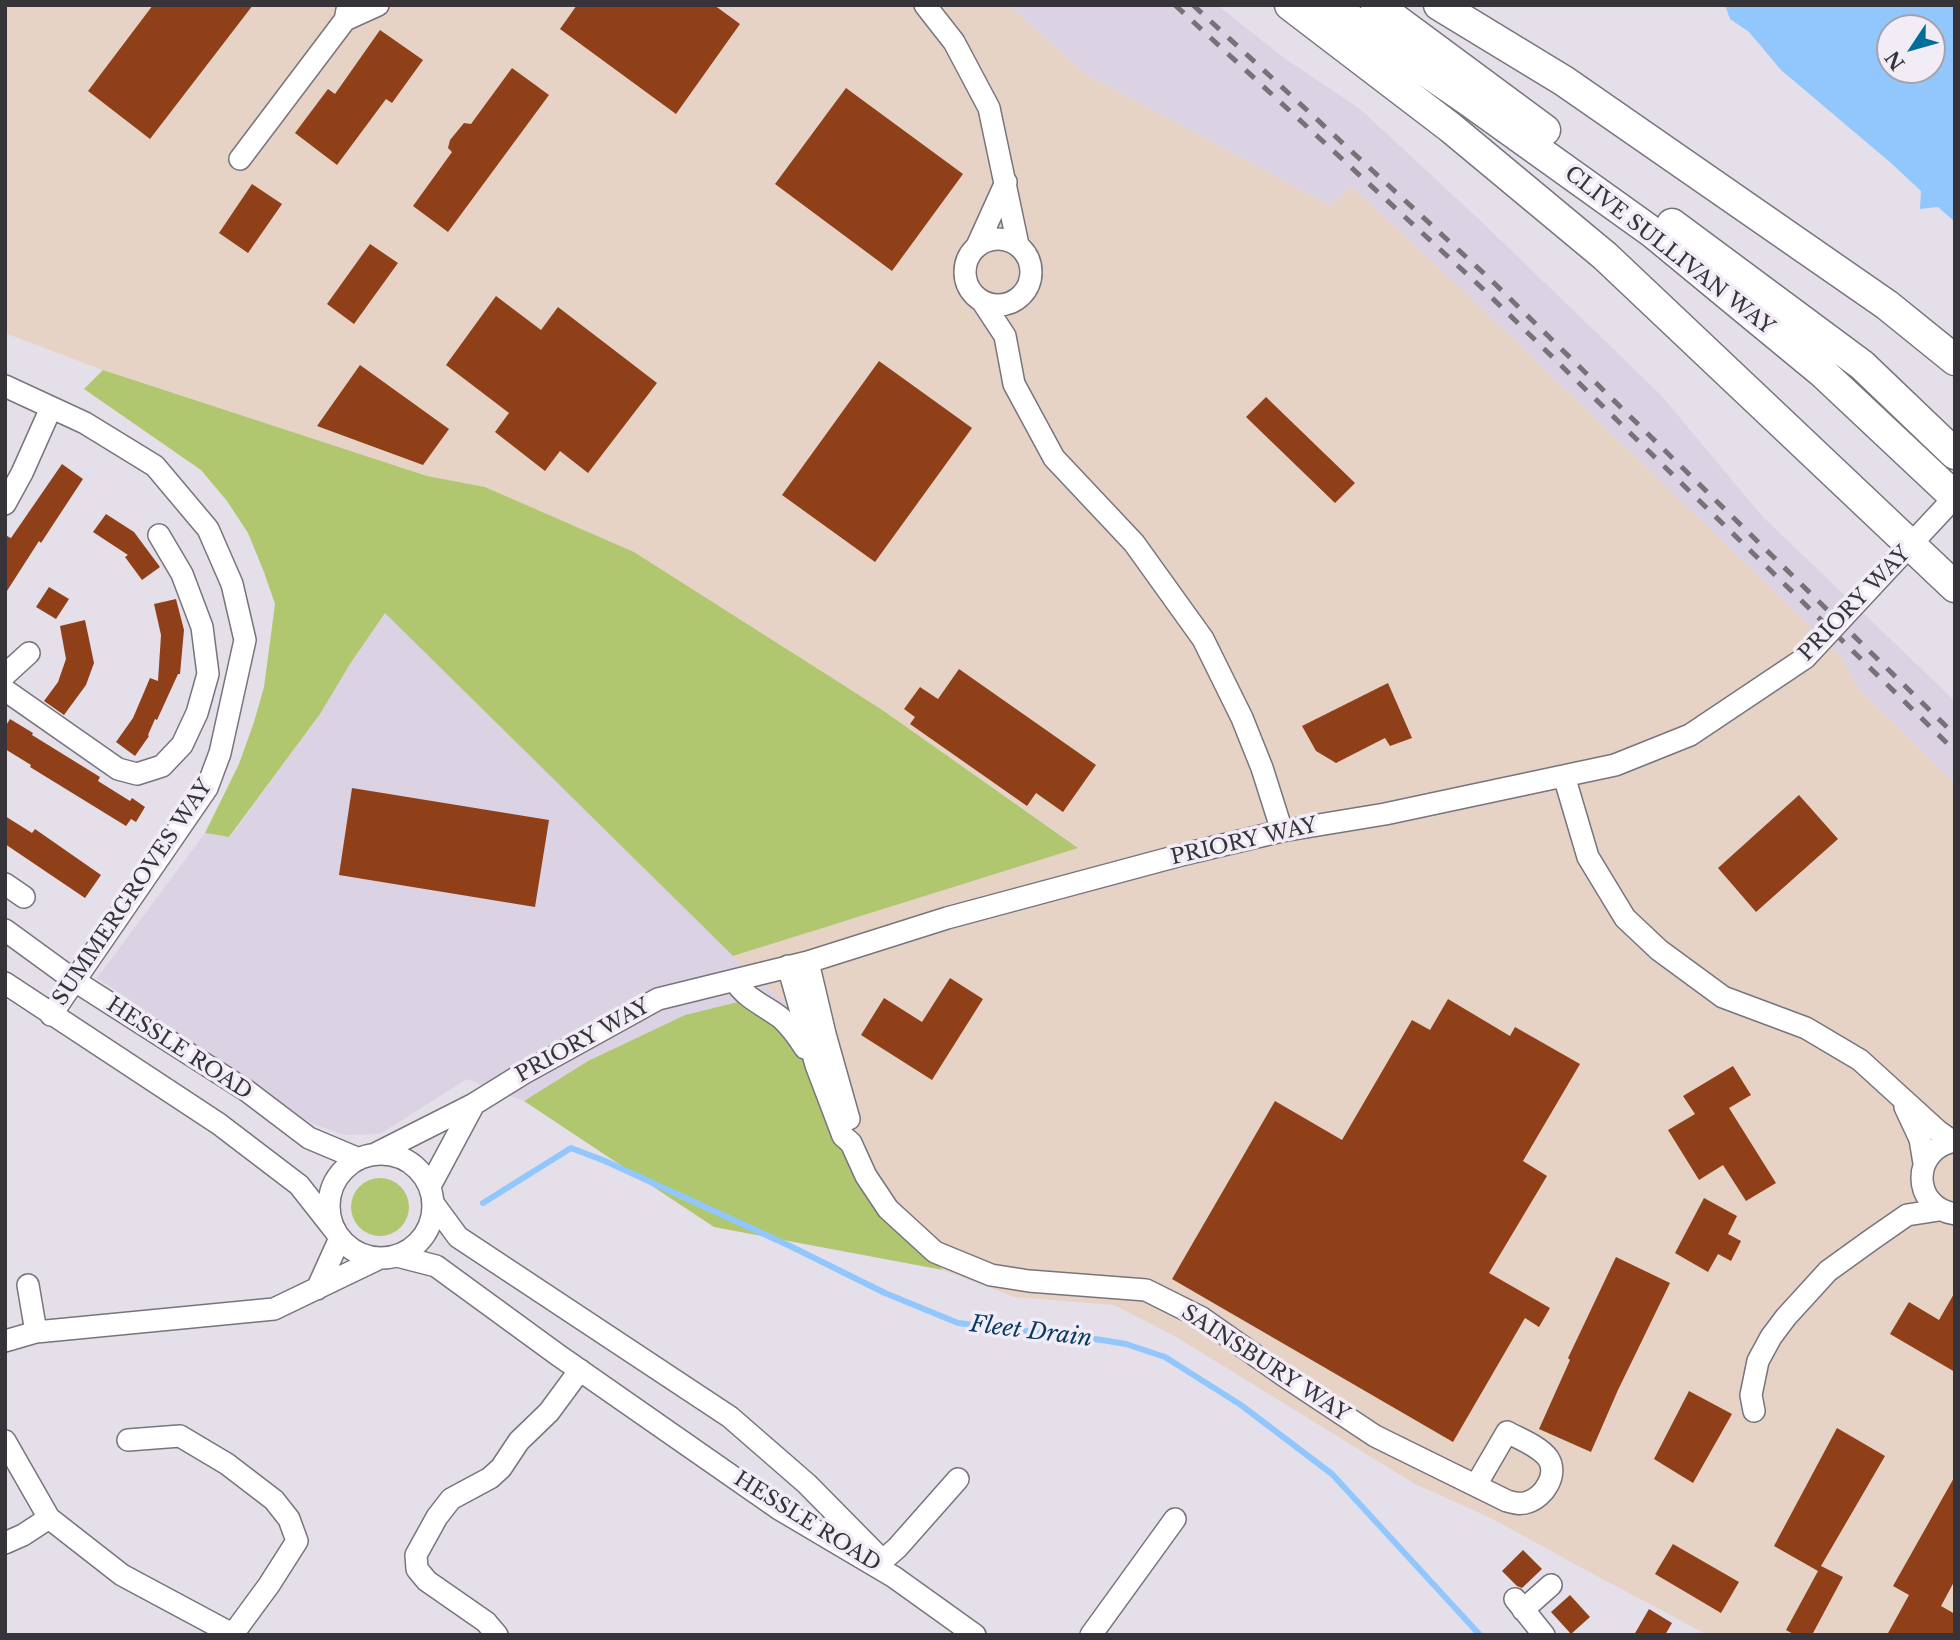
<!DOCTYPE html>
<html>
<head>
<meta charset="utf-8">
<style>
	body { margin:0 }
	#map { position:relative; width:1960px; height:1640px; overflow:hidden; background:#e4dfe9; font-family:"Libre Baskerville",serif }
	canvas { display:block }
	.frame { position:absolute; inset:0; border:7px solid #363438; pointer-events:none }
	.north { position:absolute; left:1876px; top:14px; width:70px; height:70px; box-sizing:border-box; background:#f1ecf6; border:2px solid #a6a2aa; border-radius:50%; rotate:234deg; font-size:19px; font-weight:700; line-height:28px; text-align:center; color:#363438 }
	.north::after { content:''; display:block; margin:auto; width:24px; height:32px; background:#006e9a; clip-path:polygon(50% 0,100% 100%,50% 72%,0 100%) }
</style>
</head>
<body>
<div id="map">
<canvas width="1960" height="1640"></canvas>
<div class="frame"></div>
<div class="north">N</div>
</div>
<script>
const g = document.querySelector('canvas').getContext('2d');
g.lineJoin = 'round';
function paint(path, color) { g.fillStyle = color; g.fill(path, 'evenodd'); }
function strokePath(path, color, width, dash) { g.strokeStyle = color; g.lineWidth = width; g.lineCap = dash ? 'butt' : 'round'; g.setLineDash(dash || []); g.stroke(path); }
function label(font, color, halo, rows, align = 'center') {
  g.font = font + ' "Libre Baskerville",serif'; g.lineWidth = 7; g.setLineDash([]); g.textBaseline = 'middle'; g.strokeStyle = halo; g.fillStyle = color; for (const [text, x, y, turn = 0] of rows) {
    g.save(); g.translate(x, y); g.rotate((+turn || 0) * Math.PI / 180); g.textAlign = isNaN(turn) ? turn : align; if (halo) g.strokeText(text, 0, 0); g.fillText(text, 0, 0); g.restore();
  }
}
paint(new Path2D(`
	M5 5H1008L1086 74 1331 206 1351 186 1464 291 1840 655 1860 690 1955 783V1635H1708L1593 1574 1491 1518 1415 1484 1173 1335 1114 1305 1014 1297 943 1270 868 1197 835 1137 800 1016 733 956 1077 847 881 709 634 552 485 487 427 476 103 370 5 333Z`), '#e7d3c5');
paint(new Path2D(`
	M1008 5H1217L1283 57 1360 109 1485 225 1661 395 1762 516 1955 701V783L1860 690 1840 655 1464 291 1351 186 1331 206 1086 74Z
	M385 612 733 956 800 1016 762 996 685 1015 588 1061 524 1101 467 1079 380 1134 344 1135 311 1123 97 978 205 833 230 837 320 714 350 664Z`), '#dbd3e4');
paint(new Path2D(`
	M103 370 427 476 485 487 634 552 881 709 1078 848 733 956 385 613 350 664 320 714 229 837 205 833 239 764 254 722 264 687 275 604 264 572 248 533 227 501 201 470 84 389Z
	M762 996 800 1016 835 1137 868 1197 943 1270 714 1227 524 1101 588 1061 685 1015Z
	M351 1207a29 29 0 1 1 58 0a29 29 0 1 1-58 0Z`), '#b0c770');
paint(new Path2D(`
	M1725 5H1955V222L1938 207 1920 209 1921 191 1891 163 1781 70 1749 32 1730 19ZM1890 28H1932V70H1890Z`), '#92c7fd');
strokePath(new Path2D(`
	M483 1203 571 1148 605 1161 790 1246 885 1293 958 1323 1102 1340 1126 1344 1165 1357 1241 1405 1332 1474 1480 1635`), '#92c7fd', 6);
paint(new Path2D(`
	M153 5H253L150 139 88 91Z
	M577 5H714L740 24 676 114 560 29Z
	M380 30 423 60 392 103 386 99 337 165 295 133 328 89 335 94Z
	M512 68 549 95 448 232 413 206 452 152 448 148 450 140 464 123 471 124Z
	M846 88 963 174 892 271 775 184Z
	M252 184 282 204 248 253 219 233Z
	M370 244 398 263 354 324 327 304Z
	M496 296 541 330 558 307 657 383 588 473 560 451 545 471 495 432 509 413 446 365Z
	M879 361 972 428 875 562 782 495Z
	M360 365 449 429 423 465 317 426Z
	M1266 397 1355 483 1335 503 1246 417Z
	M62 464 83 479 41 543 39 541 5 594V535L11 538Z
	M106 514 134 532 160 567 142 580 125 557 128 555 93 532Z
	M49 587 69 599 56 619 36 607Z
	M176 599 184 630 180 674H178L157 720 155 719 148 735 149 736 135 756 116 742 133 718 150 678 158 681 161 635 154 604Z
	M85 620 94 663 86 685 64 715 44 701 58 682 66 659 60 626Z
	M959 669 1096 765 1063 812 1036 793 1027 806 910 724 915 717 904 709 920 687 938 699Z
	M1388 683 1412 738 1390 746 1385 738 1336 763 1316 751 1302 726Z
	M10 719 33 733 32 735 100 777 98 781 130 801 132 798 145 807 136 822 131 819 126 826 30 767 31 765 5 749V727Z
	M352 788 549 820 535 907 339 875Z
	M1799 795 1838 839 1756 912 1718 868Z
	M5 816 32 833 35 829 101 875 85 898 5 844Z
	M950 978 983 999 932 1080 861 1035 884 998 922 1022Z
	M1448 999 1510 1036 1515 1027 1580 1064 1523 1161 1547 1176 1489 1273 1550 1308 1539 1327 1525 1318 1453 1442 1172 1279 1275 1101 1342 1140 1412 1020 1430 1030Z
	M1733 1066 1751 1095 1729 1108 1776 1183 1746 1201 1723 1165 1699 1180 1668 1130 1695 1114 1683 1096Z
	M1704 1198 1737 1216 1728 1234 1741 1241 1731 1261 1718 1254 1708 1272 1675 1253Z
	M1616 1257 1670 1283 1618 1390 1591 1452 1539 1429 1570 1360 1568 1358Z
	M1955 1292V1372L1890 1334 1909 1302 1939 1320Z
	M1689 1391 1732 1414 1693 1483 1654 1459Z
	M1837 1428 1885 1456 1821 1566 1843 1577 1812 1635H1795L1786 1630 1818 1571 1774 1546Z
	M1955 1476V1580L1941 1606 1955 1614V1635H1887L1909 1595 1893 1586Z
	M1673 1544 1739 1582 1721 1613 1655 1574Z
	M1523 1550 1542 1569 1522 1588 1517 1586 1502 1571Z
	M1570 1595 1590 1617 1571 1634 1551 1612Z
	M1649 1609 1672 1623 1665 1635H1634Z`), '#904018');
const minor = new Path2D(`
	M925 5 954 42 989 108 1018 245
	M345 20 378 5
	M240 159 345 20 348 5
	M965 272a33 33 0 1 1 66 0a33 33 0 1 1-66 0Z
	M977 246 1006 182
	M982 301 1005 336 1014 384 1054 458 1134 543 1203 639 1242 718 1262 768 1282 831
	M5 386 85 423 155 466 208 529 232 584 245 640 220 753 207 788 51 1015
	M5 504 22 473 51 408
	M1872 586 1955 497
	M5 675 29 653
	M5 690 118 769 137 774 162 766 182 745 197 713 208 674 202 627 182 574 159 535
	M1564 776 1588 857 1625 918 1659 950 1723 997 1806 1028 1860 1060 1938 1131 1952 1141
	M5 884 24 897
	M5 930 75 981 247 1091 309 1138 359 1159
	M808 962 825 1034 849 1119
	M788 966 816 1065 843 1136 851 1143 866 1176 888 1209 935 1252 991 1275 1029 1281 1146 1290 1202 1318 1283 1375 1375 1436 1507 1501C1514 1503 1521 1505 1528 1502 1544 1497 1559 1474 1548 1458 1539 1446 1520 1439 1507 1432L1476 1485
	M734 980C746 999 764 1005 781 1018 791 1027 798 1037 805 1048
	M5 983 219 1124 299 1185 336 1232
	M1905 1107 1920 1139 1924 1163
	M1955 1141C1911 1149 1911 1207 1955 1214
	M375 1154 474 1104 524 1073 658 999 808 962 947 918 1185 854 1282 831 1385 814 1615 765 1690 735 1805 658
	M329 1206a52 52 0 1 1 104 0a52 52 0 1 1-104 0Z
	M430 1186 474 1104
	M433 1203 458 1237 730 1417 807 1484 883 1561
	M397 1256 436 1266 558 1355 779 1509 894 1577 975 1635
	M28 1285 36 1332
	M317 1289 340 1238
	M5 1341 36 1332 274 1309 380 1258
	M1754 1411 1751 1395 1758 1361 1771 1337 1786 1317 1828 1271 1871 1240 1907 1215 1939 1210
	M128 1440 180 1436 227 1464 274 1500 289 1519 297 1541 269 1585 233 1634
	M5 1441 49 1518 122 1575 234 1635
	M5 1543 23 1535 49 1518
	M882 1561 897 1548 958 1479
	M1515 1599 1544 1635
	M1523 1610 1551 1585
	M497 1635 486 1622 427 1581 417 1569 416 1555 437 1517 451 1499 490 1478 501 1468 519 1441 549 1412 580 1370
	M1091 1635 1175 1519`);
const highway = new Path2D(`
	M1290 5 1451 128 1605 256 1955 587
	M1330 5 1469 101 1652 232 1823 373 1955 497
	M1376 5 1545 130
	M1439 5 1564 81 1887 305 1955 360
	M1672 224 1862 365 1955 454`);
strokePath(minor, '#78747d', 24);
strokePath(highway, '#78747d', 33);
strokePath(minor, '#fff', 21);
strokePath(highway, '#fff', 30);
strokePath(new Path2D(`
	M1175 5 1482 288 1955 751
	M1193 5 1490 279 1955 735`), '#757278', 5, [12, 12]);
const minorBridge = new Path2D(`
	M1805 658 1872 586`);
strokePath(minorBridge, '#78747d', 24, []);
strokePath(minorBridge, '#fff', 21);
label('21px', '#363438', '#f1ecf6', [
	["CLIVE SULLIVAN WAY",1669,251,38],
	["PRIORY WAY",1855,604,-46],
	["PRIORY WAY",1244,842,-13],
	["SUMMERGROVES WAY",133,893,-56],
	["PRIORY WAY",583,1041,-29],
	["HESSLE ROAD",179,1049,33],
	["SAINSBURY WAY",1265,1364,33],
	["HESSLE ROAD",807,1522,32]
]);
label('italic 23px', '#073a65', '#f1ecf6', [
	["Fleet Drain",1031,1332,7]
]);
</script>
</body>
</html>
